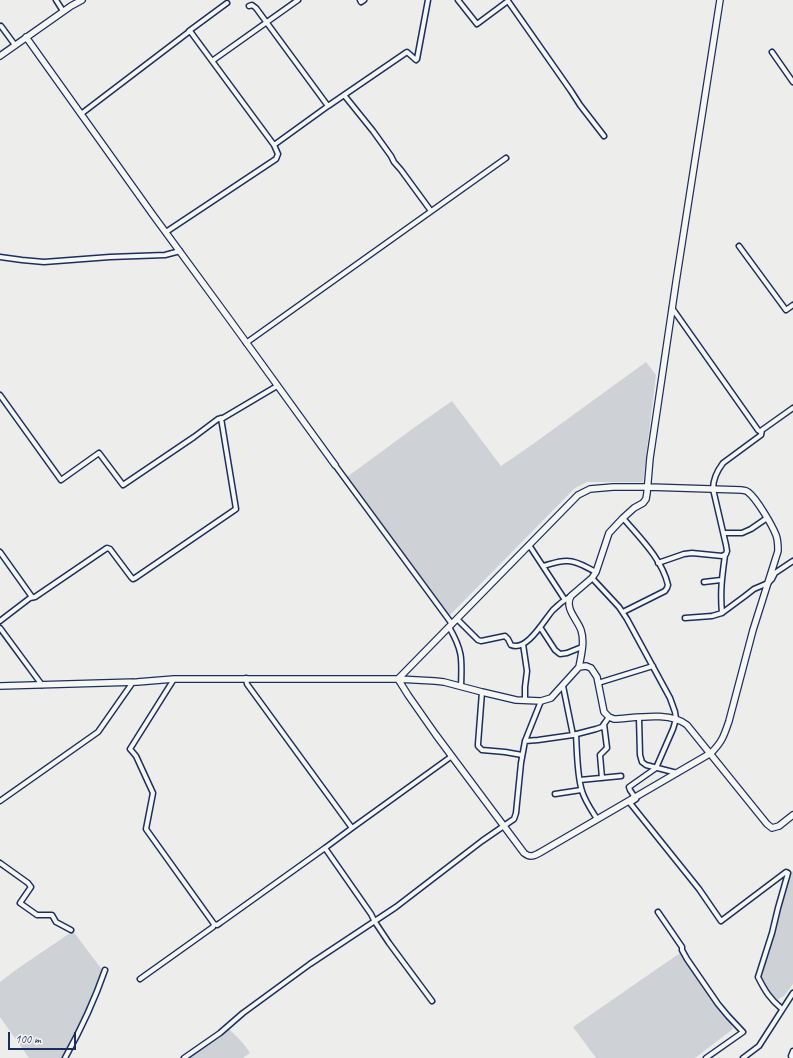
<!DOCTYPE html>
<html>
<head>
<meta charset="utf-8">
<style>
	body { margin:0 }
	#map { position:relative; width:793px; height:1058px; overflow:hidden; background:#edeeec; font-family:Caveat,sans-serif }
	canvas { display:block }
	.scale { position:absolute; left:8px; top:1032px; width:68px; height:18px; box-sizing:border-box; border:2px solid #1b2f5e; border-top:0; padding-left:5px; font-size:12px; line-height:14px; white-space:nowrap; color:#1b2f5e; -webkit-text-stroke:3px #f6f6f2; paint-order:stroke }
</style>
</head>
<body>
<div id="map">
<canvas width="793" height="1058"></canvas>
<div class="scale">100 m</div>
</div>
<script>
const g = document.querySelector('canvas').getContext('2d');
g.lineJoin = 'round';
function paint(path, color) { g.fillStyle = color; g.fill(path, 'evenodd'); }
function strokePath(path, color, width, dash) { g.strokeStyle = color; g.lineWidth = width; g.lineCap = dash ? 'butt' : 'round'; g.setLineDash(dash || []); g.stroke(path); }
paint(new Path2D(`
	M646 362 656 375 643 482H587L575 488 449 616 347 477 415 427 452 401 501 466 533 444Z
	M793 871V984L784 996 777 1000 765 986 761 978 791 873Z
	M73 931 103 971C91 1001 78 1030 63 1058H29L0 1017V982L17 969Z
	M680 953 731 1024 733 1029 695 1058H596L573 1027Z
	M229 1029C236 1036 245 1044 250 1053L243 1058H188Z`), '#ced2d7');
const street = new Path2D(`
	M56 0 63 11
	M360 0 361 2 364 0
	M458 0 477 24 508 1 571 91 580 105 604 136
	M249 6 252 5 256 8 328 106
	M1 26 15 45
	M189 31 227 3
	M772 52 793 82
	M212 61 298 0
	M344 95 373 131 391 156 394 162 401 170 431 211
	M81 114 190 31 274 145 278 154 276 159 166 232
	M274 145 328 106 407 52 416 60 417 59 428 0
	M739 246 786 310 793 305
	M0 257 22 260 44 262 110 257 165 255 180 251
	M672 308 758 430 761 432
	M246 343 506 158
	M0 395 61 480 99 453 123 485 194 437 218 419 223 418 277 386
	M335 465 452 624
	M724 533H742L751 529 767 518
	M529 545 565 600
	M0 552 32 597
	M658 563 684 554 692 553 722 556 726 554 727 551 726 545 713 489C713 479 717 471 723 463L761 435 762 430 793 408
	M543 566C551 564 560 560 568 561 578 561 587 568 596 572
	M592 578 619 607 627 619 670 698 675 712 676 719 673 729 656 768 629 787 630 790 636 799 630 803 699 889 721 921 786 872 788 873 778 908 772 933 758 977C765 991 770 999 782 1009
	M704 582 721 580
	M623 612 665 591 667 588 668 585C662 559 640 538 623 518
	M722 613C720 591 722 577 725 555
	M685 618 712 616 722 613 745 596 754 589 768 583 772 579 775 573 793 561
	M457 619 478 640 481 641 505 636 508 639 511 645C527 652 544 620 553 610 558 605 564 600 571 596
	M0 621 30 598 35 597 107 548 110 549 131 577 133 579 135 578 236 509 221 418
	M449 627C463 651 462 659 461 686
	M540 627 555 650 560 654 567 653 582 647
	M0 628 42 685
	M523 644 527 671 525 687V700
	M246 678 247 684 352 828 325 848 371 914 375 922 389 943 432 1001
	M174 679 130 749 136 756 153 793 146 829 214 924 217 925 220 923 325 848
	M598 683 653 666
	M563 686 573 735
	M482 692 478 744V746L482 750 505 752 522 755
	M639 718 640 755 642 762 646 765 677 773
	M576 734C577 751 577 776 582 791 585 801 592 811 597 819
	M525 741 538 740 573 735 596 729 602 727 609 717
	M602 778 600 755 607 748 604 724
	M580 780 621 776
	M555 794 581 790
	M0 801 98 732 133 682
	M352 828 452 756
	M0 863 28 883 31 887 20 903 37 915H52L56 922 71 930
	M658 912 682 947V950L687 959 718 1004 728 1016 743 1032 706 1058
	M140 979 213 927 214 924
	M65 1058C80 1031 95 999 105 970
	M184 1058 220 1033 243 1013 310 964 396 907 482 841 511 821 514 819 516 813 521 763 525 741 541 701
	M743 1058 759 1046 793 993
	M792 1058 791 1056 793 1051`);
const secondary = new Path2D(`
	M26 37 153 215 230 320 335 465
	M0 56 71 6 82 0
	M613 487H648L742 490C745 491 745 490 748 492 757 499 772 525 776 535 778 540 778 545 778 551L753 630 729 721C724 736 722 742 711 753L541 852C534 856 530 858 524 853L436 735 408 695 398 679 578 495 590 489Z
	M579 667C581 656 585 642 581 630 577 619 564 608 571 596L592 578 596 572 609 533 623 518 634 508 643 503 646 499 647 493 650 458 676 282 720 0
	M0 686 137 682 174 679H398L435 681 444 682 482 692 516 700 541 701 551 698 579 667 586 666 591 668 597 677 604 712 609 717 614 719C635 718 670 711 687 725L767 824 772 828 779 826 793 815`);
strokePath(street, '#1b2f5e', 7);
strokePath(secondary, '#1b2f5e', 8);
strokePath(street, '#f6f6f2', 4);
strokePath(secondary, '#f6f6f2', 5.5);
</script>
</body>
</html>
